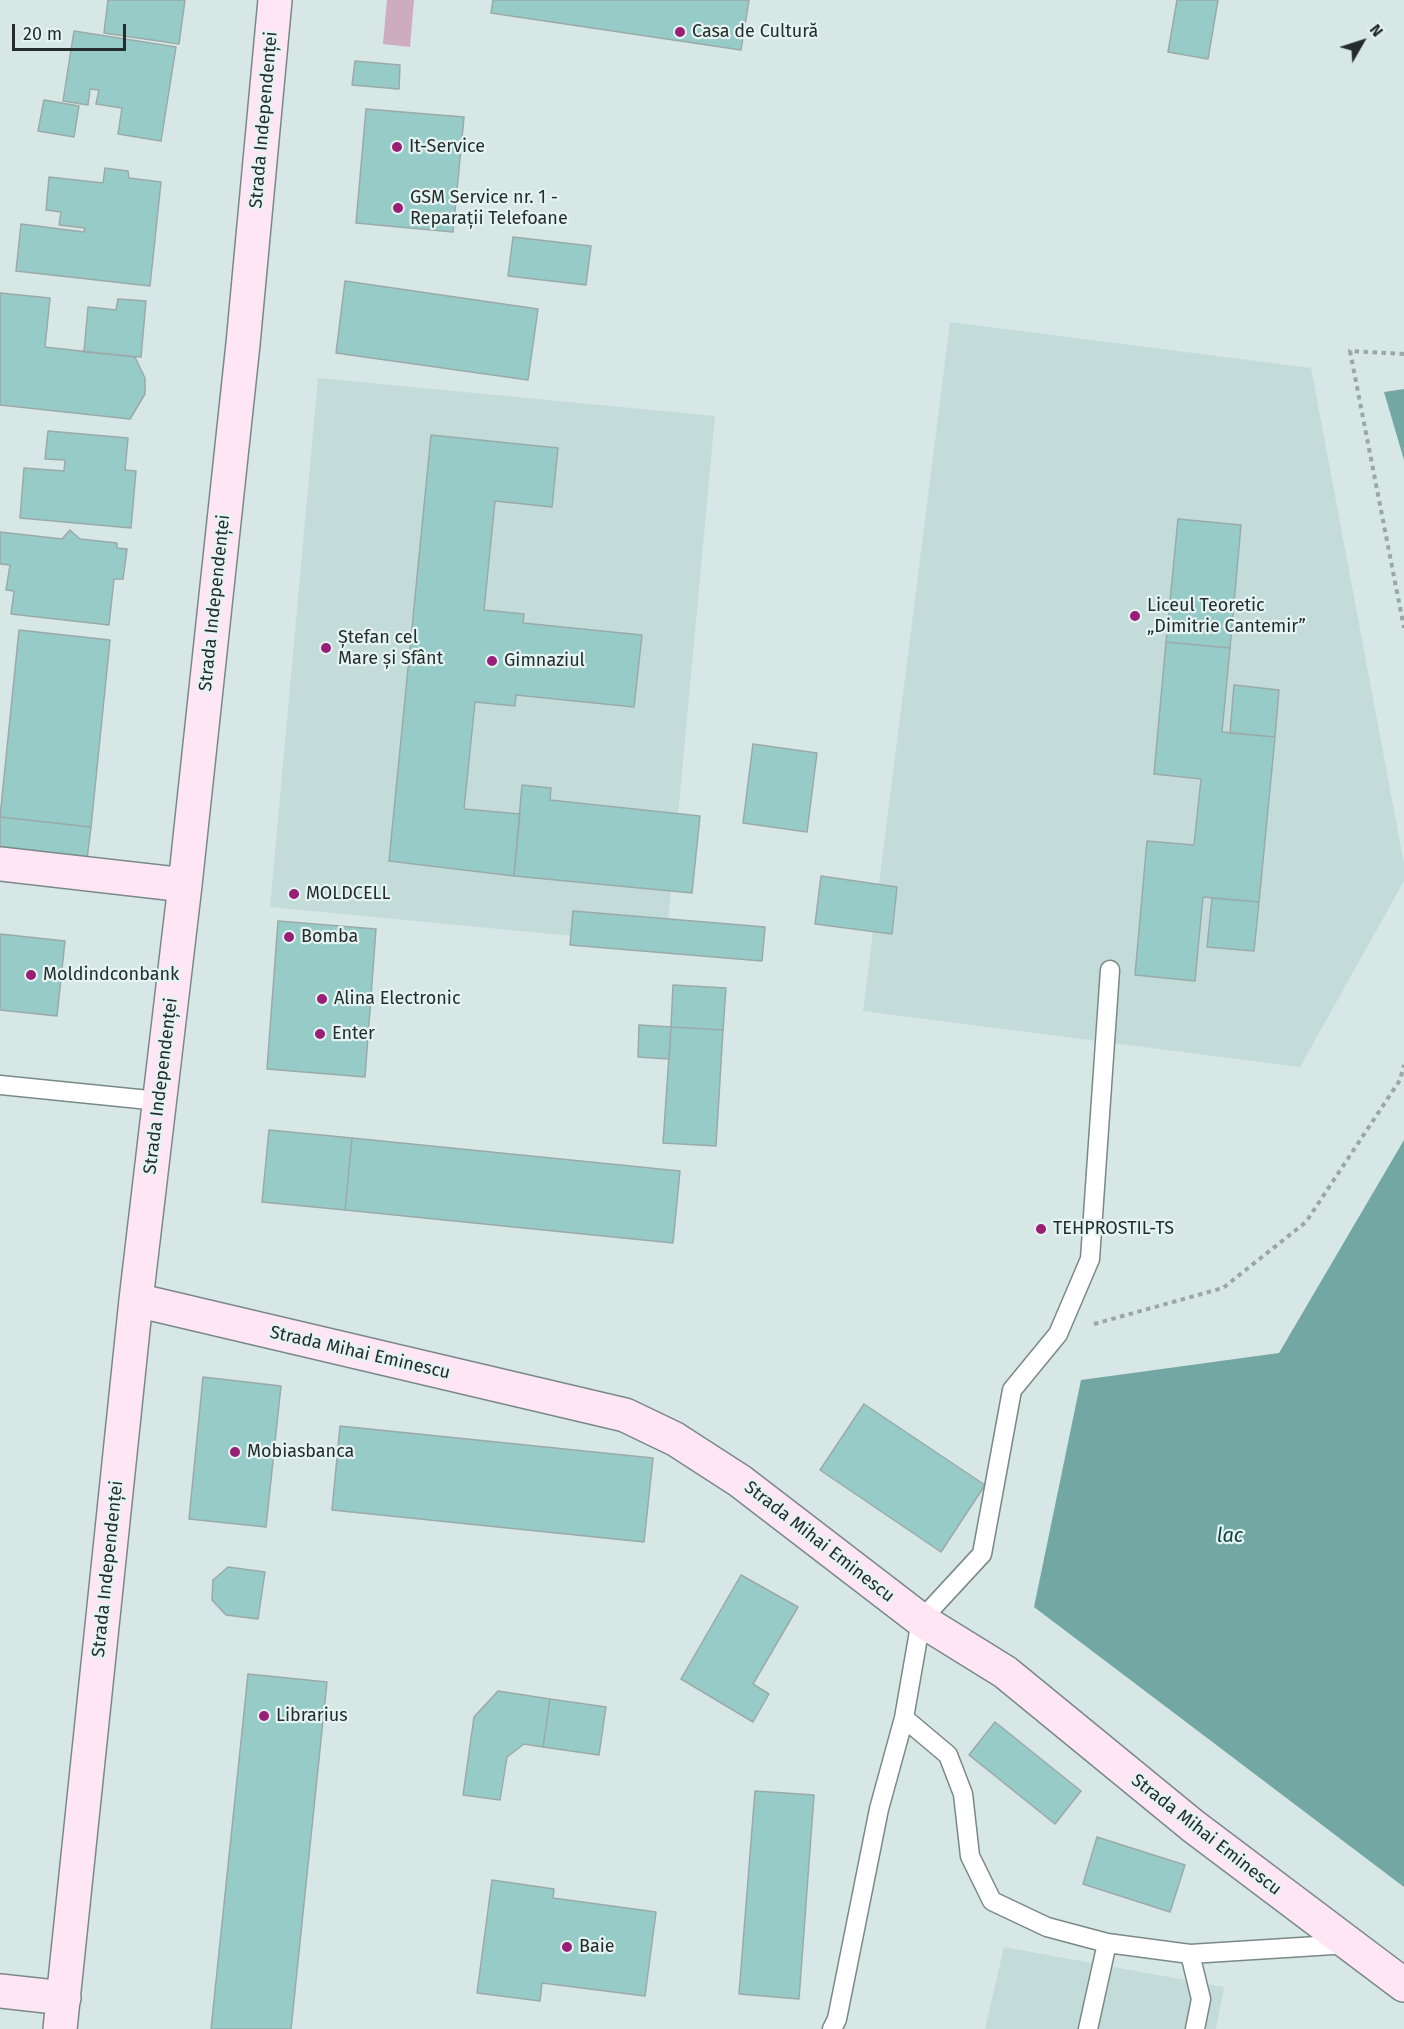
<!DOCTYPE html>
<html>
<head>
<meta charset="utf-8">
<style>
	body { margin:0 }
	#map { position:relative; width:1404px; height:2029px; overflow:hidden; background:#d6e7e5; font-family:"Fira Sans",sans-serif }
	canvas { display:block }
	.north { position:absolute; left:1332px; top:12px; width:60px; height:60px; -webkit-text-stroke:4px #e3f4f2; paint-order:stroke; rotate:51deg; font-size:16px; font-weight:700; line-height:24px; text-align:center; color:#262c2b }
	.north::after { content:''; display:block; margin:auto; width:21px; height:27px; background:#262c2b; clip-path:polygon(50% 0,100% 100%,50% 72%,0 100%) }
	.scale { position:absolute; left:12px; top:24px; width:114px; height:27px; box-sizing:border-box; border:3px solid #262c2b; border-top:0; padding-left:8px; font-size:18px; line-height:21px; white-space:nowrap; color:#262c2b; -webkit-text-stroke:4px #e3f4f2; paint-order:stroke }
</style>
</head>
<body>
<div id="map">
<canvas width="1404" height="2029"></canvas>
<div class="north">N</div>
<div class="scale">20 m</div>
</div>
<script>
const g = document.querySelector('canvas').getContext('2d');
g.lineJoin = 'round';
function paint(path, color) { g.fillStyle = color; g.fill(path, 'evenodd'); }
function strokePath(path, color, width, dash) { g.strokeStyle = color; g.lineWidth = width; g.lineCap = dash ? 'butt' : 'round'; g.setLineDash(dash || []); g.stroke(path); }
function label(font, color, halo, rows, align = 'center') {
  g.font = font + ' "Fira Sans",sans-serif'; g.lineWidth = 4.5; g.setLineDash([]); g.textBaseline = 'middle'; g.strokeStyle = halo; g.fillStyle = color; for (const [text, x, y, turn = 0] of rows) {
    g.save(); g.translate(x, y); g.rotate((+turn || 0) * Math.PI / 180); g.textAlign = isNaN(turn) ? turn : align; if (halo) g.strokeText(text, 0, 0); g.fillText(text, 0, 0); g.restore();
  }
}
paint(new Path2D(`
	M950 322 1311 368 1404 864V881L1300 1067 863 1011Z
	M318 378 715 416 666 945 270 907Z
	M1004 1947 1224 1987 1216 2029H985Z`), '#c3dcda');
paint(new Path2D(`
	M387 0H414L410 47 383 44Z`), '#ceacbf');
paint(new Path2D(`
	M1404 389V460L1384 392Z
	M1404 1140V1887L1034 1607 1081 1380 1279 1353Z`), '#73a7a3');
const building = new Path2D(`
	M108 0H185L179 44 104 33Z
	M493 0H749L741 50 491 13Z
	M1177 0H1218L1208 59 1168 52Z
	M74 31 176 47 161 141 118 134 122 108 96 104 99 90 90 89 88 105 63 101Z
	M355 61 400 65 399 89 352 85Z
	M44 100 79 106 74 137 38 131Z
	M366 109 464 117 453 232 356 223Z
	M105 168 128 171 129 178 161 182 150 286 16 271 21 224 84 232 85 228 59 225 61 212 46 210 49 177 103 183Z
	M513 237 591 246 586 285 508 276Z
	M345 281 538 309 528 380 336 353Z
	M0 293 50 298 45 347 135 357 145 378V394L130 419 0 405Z
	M118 299 146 301 141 357 84 352 88 307 116 310Z
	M48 431 128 438 125 470 136 471 131 528 20 518 24 468 64 471 65 460 45 459Z
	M431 435 558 448 552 507 495 501 484 610 524 614 523 623 642 635 634 707 516 695 515 706 475 702 464 809 520 814 514 876 389 861Z
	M1178 519 1241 525 1230 648 1166 642Z
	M70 530 80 539 117 543V548L127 549 123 579H114L109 625 11 614 14 591 6 590 10 565 0 564V532L62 539Z
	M19 630 110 640 91 827 0 817Z
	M1166 642 1230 648 1222 732 1275 737 1259 902 1203 897 1195 981 1135 975 1147 841 1194 845 1201 779 1154 774Z
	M1234 685 1279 690 1275 737 1230 733Z
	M753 744 817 753 807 832 743 823Z
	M522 785 551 788 550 800 700 816 692 893 514 876Z
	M0 817 91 827 87 859 0 850Z
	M821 876 897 887 892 934 815 924Z
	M1212 898 1259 902 1254 951 1207 947Z
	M573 911 765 927 762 961 570 945Z
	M278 921 376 929 365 1077 267 1069Z
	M0 934 65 941 57 1016 0 1010Z
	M673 985 726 988 723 1030 671 1027Z
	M639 1025 671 1027 669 1059 638 1057Z
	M671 1027 723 1030 716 1146 663 1143Z
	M269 1130 352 1138 345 1210 262 1202Z
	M352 1138 680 1171 673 1243 345 1210Z
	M203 1377 281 1386 266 1527 189 1519Z
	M864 1404 985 1485 941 1552 820 1470Z
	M340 1426 653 1458 644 1542 332 1510Z
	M228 1567 265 1572 258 1619 226 1615 212 1600 213 1580Z
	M741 1575 798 1607 753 1684 769 1694 753 1722 681 1679Z
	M248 1674 327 1682 291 2029H211Z
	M498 1691 550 1699 543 1747 524 1744 507 1757 500 1800 463 1795 474 1717Z
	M550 1699 606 1707 599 1755 543 1747Z
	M995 1722 1081 1791 1055 1824 969 1755Z
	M755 1791 814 1795 799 1999 739 1994Z
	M1097 1837 1185 1865 1170 1912 1083 1884Z
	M492 1880 554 1889 553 1898 656 1912 645 1996 542 1983 540 2001 477 1993Z`);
paint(building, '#96cbc7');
strokePath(building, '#9baaa9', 1.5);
const lane = new Path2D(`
	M0 1085 159 1101
	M904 1718 948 1755 963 1794 970 1856 992 1901 1047 1927 1107 1943 1190 1954 1349 1944
	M1190 1954 1201 1999 1195 2029
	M832 2029 837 2019 879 1809 904 1718 921 1620 982 1554 1012 1390 1058 1334 1090 1259 1110 970
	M1088 2029 1107 1943`);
const secondary = new Path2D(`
	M0 864 185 885
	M136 1300 625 1415 675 1439 740 1481 921 1620 1005 1672 1193 1826 1404 1985
	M0 1991 64 1998
	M60 2029 136 1300 185 885 243 344 275 0`);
strokePath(lane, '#7a8988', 21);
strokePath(secondary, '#7a8988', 36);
strokePath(new Path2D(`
	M1404 354 1350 351 1404 628
	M1094 1324 1223 1288 1306 1222 1400 1080 1404 1065`), '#9aa7a6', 4, [4.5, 4.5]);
strokePath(lane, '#fff', 18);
strokePath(secondary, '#fee6f4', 33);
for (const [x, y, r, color] of [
	[680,32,6,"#9a1e75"],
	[397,147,6,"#9a1e75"],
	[398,208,6,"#9a1e75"],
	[1135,616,6,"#9a1e75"],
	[326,648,6,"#9a1e75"],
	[492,661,6,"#9a1e75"],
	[294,894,6,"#9a1e75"],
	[289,937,6,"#9a1e75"],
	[31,975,6,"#9a1e75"],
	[322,999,6,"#9a1e75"],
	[320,1034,6,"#9a1e75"],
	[1041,1229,6,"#9a1e75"],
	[235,1452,6,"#9a1e75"],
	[264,1716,6,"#9a1e75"],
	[567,1947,6,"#9a1e75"]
]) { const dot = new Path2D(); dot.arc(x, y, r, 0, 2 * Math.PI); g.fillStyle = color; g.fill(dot); strokePath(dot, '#e3f4f2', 2); }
label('18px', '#262c2b', '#e3f4f2', [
	["Casa de Cultură",692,32],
	["It-Service",409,147],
	["GSM Service nr. 1 -",410,198],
	["Reparații Telefoane",410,219],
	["Liceul Teoretic",1147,606],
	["„Dimitrie Cantemir”",1147,627],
	["Ștefan cel",338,638],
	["Mare și Sfânt",338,659],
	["Gimnaziul",504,661],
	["MOLDCELL",306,894],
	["Bomba",301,937],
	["Moldindconbank",43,975],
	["Alina Electronic",334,999],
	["Enter",332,1034],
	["TEHPROSTIL-TS",1053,1229],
	["Mobiasbanca",247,1452],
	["Librarius",276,1716],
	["Baie",579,1947]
], 'left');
label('18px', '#262c2b', '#e3f4f2', [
	["Strada Independenței",264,120,-85],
	["Strada Independenței",215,603,-84],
	["Strada Independenței",161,1086,-83],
	["Strada Mihai Eminescu",360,1353,13],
	["Strada Mihai Eminescu",819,1542,38],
	["Strada Independenței",108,1569,-84],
	["Strada Mihai Eminescu",1206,1835,38]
]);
label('italic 20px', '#0d3f3c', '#e3f4f2', [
	["lac",1230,1536]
]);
</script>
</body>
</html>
